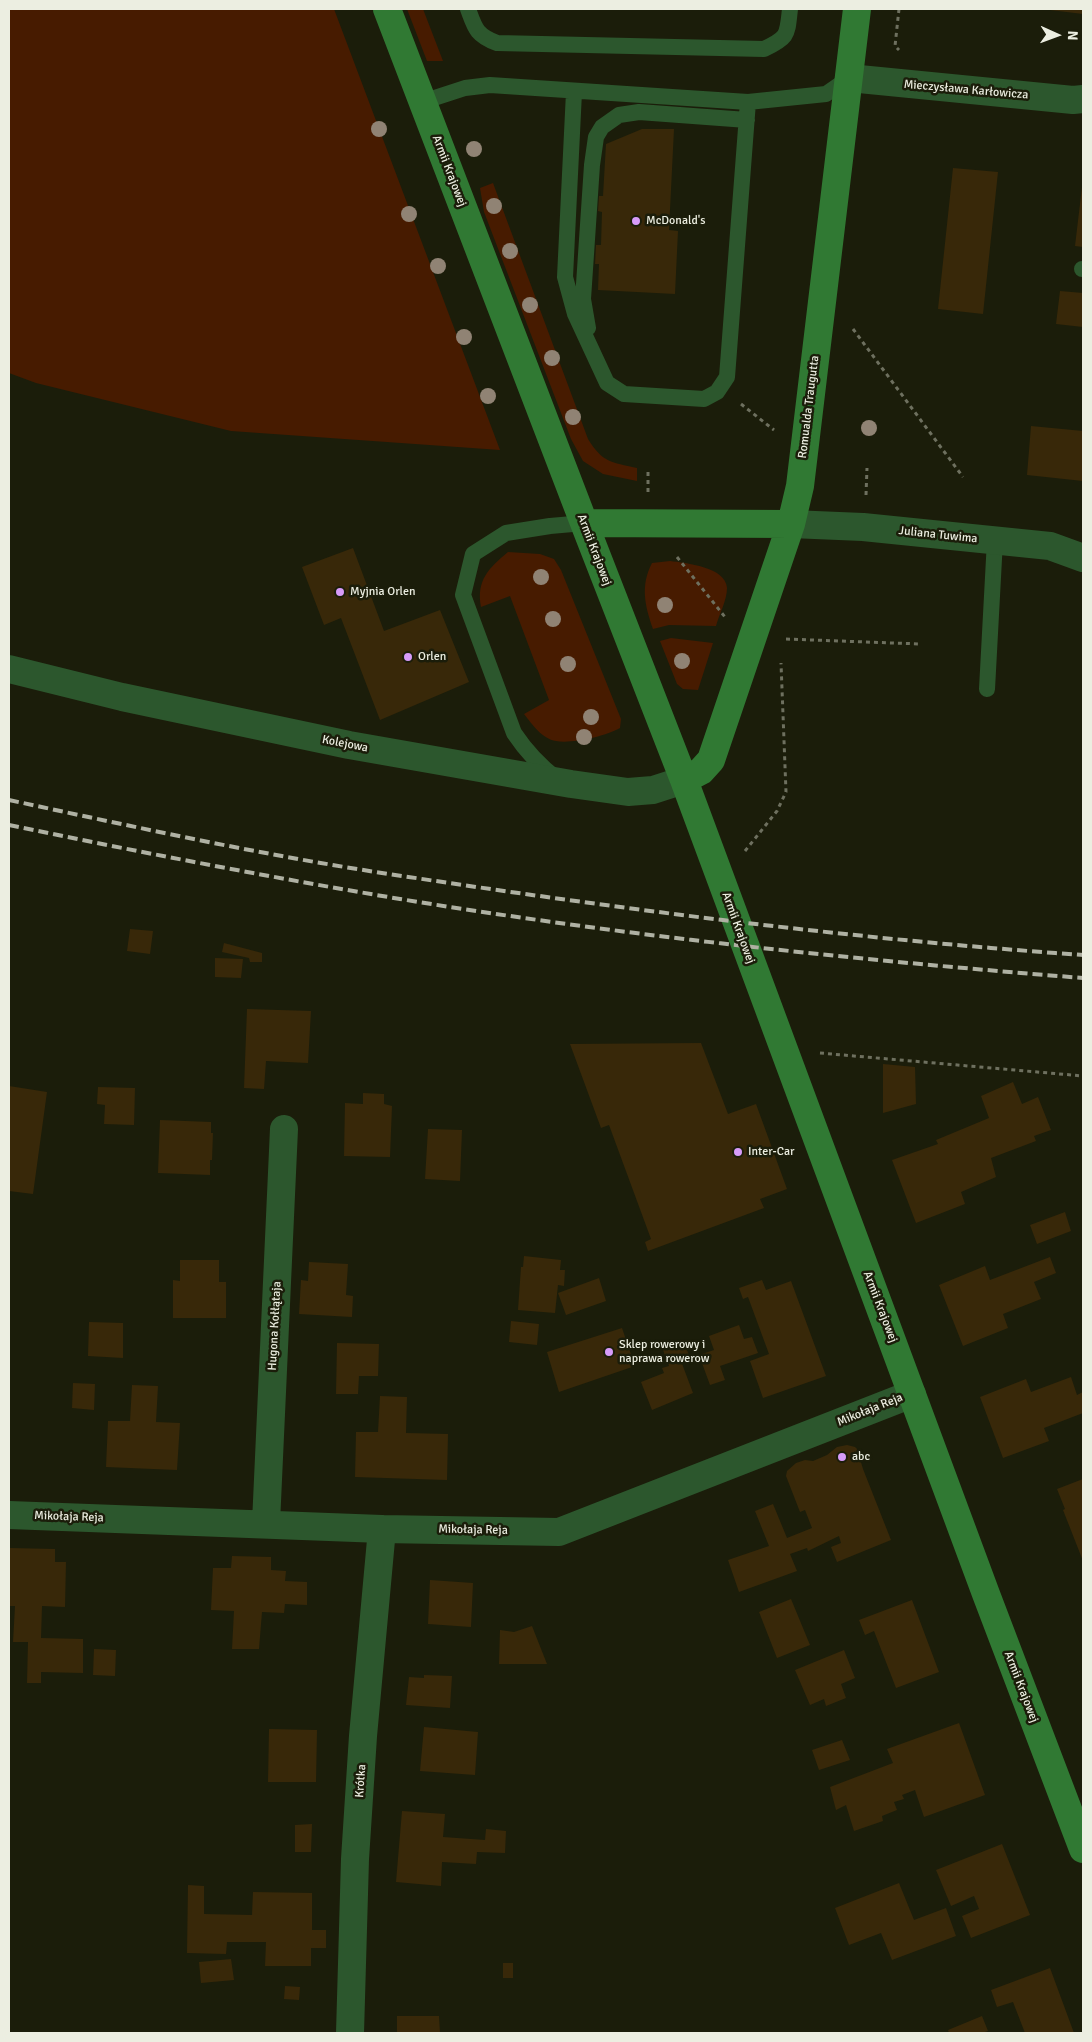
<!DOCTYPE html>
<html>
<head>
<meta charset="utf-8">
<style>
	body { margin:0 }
	#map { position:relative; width:1092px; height:2042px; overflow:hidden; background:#1b1d0a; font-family:Signika,sans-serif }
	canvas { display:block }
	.frame { position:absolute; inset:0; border:10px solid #eceee1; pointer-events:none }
	.north { position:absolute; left:1032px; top:10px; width:50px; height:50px; -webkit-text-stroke:4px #1b1d0a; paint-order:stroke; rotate:92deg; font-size:14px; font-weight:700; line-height:20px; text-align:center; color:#eceee1 }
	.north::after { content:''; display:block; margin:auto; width:18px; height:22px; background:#eceee1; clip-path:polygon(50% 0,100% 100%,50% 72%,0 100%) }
</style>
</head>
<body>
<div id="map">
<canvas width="1092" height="2042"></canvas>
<div class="frame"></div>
<div class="north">N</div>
</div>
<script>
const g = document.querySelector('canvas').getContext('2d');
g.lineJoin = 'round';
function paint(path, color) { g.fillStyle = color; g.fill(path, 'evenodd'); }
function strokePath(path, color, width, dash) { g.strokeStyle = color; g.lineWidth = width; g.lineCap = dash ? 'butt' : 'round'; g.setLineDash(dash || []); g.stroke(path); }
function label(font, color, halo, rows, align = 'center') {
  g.font = font + ' Signika,sans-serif'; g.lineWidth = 5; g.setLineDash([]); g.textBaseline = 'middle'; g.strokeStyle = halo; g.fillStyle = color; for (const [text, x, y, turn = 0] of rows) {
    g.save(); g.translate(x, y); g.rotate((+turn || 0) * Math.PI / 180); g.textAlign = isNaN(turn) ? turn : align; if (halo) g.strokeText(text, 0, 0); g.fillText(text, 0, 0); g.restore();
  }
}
paint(new Path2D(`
	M9 9H334L500 450 231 431 36 383 9 373Z
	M407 9H423L443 61H427Z
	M493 183 588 439C603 463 611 462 637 468V481L603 474 583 461 571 439 484 212 480 188Z
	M508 552 540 554 554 559 561 570 621 719 620 728C606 736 572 744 556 741 542 739 532 724 524 714L549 700 510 596 481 607C476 580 489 568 508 552Z
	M670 561C686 563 726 567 727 588 727 600 719 615 716 626L669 625 653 629C645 606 640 586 652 563Z
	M671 638 713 643 698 690 683 689 677 684 660 641Z`), '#471b00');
paint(new Path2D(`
	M1050 9H1083V14L1050 10Z
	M642 129H674L669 230 678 231 675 294 598 290 599 264H595L596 245H601L602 212 598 211 599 196H603L606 144Z
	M953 168 998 172 983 314 938 309Z
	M1082 187H1083V247L1075 246Z
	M1060 291 1083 293V327L1056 324Z
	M1031 426 1083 431V481L1027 475Z
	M353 548 384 631 440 610 469 682 380 720 341 618 324 625 302 567Z
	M130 929 153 931 150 954 127 951Z
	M224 943 262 953V962H250L249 958 222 952Z
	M215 958 243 959 241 978 215 977Z
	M247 1009 311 1011 308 1063 266 1061 264 1089 244 1088Z
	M701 1043 728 1114 756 1104 787 1189 760 1199 764 1208 648 1251 645 1242 651 1239 609 1125 601 1128 570 1044Z
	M883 1064 915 1067 916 1104 883 1113Z
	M1013 1082 1022 1104 1038 1097 1051 1130 1034 1136 1036 1141 991 1158 996 1177 961 1192 965 1204 916 1223 892 1160 938 1144 936 1140 989 1118 981 1096Z
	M9 1086 47 1092 33 1194 9 1191Z
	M98 1087 135 1088 134 1125 104 1124 105 1105 97 1104Z
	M363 1093 384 1094V1104L392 1106 390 1157 344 1156 345 1103 363 1104Z
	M160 1120 211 1122V1133H213L212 1160H210V1175L158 1173Z
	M428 1129 462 1130 460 1181 425 1179Z
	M1065 1212 1071 1231 1037 1244 1030 1225Z
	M524 1256 561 1260 560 1270H565L564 1286 558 1285 555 1313 518 1310 521 1267H523Z
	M1050 1257 1056 1273 1034 1282 1041 1299 1003 1314 1008 1328 963 1346 939 1285 985 1266 990 1280Z
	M180 1260H219V1282H226V1318H173V1280L180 1281Z
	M309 1262 348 1264 346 1295 353 1296 352 1317 299 1314 301 1280 308 1281Z
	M599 1278 606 1301 566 1315 558 1293Z
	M762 1280 766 1290 791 1281 826 1376 763 1398 750 1361 769 1354 748 1297 743 1299 739 1288Z
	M511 1321 539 1324 537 1345 509 1342Z
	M89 1322 123 1323V1358L88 1356Z
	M739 1325 744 1339 752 1337 758 1353 720 1366 725 1380 710 1385 699 1355 714 1350 709 1336Z
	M622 1328 635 1366 559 1392 547 1352Z
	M684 1342 690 1358 681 1361 693 1393 652 1410 641 1382 664 1373 662 1368 669 1366 663 1350Z
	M337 1343 379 1344 378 1376H359L358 1394H336Z
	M1071 1377 1077 1395 1083 1392V1413L1044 1428 1049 1441 1003 1458 980 1397 1026 1379 1031 1392Z
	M73 1383 95 1384 94 1410 72 1408Z
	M132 1385 158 1386 156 1422 180 1423 177 1470 106 1467 108 1421H130Z
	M380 1396 407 1397 406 1433 448 1434 447 1480 355 1477 356 1432H378Z
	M847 1445 855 1447 857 1449 863 1469 891 1540 837 1562 831 1547 841 1543 839 1536 808 1551 807 1548 790 1554 797 1571 739 1592 728 1560 769 1546 755 1511 773 1504 787 1538 812 1528 805 1510 800 1512 786 1476 787 1471 796 1463 805 1460 813 1461 827 1455 837 1447Z
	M1083 1479V1561L1063 1510 1065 1509 1057 1489Z
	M9 1548 55 1549V1562H66L65 1607 42 1606 41 1638 83 1639V1673L41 1672V1683H27L28 1642H13L15 1606H9Z
	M232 1556 271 1557V1570L286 1571 285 1581 307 1582V1605L285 1604 284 1613 262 1612 259 1649H232L234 1611 211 1610 213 1568H231Z
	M430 1580 473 1583 471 1627 428 1624Z
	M791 1599 810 1645 777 1658 759 1612Z
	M912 1600 939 1672 896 1688 874 1631 865 1635 859 1620Z
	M532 1626 547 1664H499L500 1630 514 1632Z
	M94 1649 116 1650 115 1676 93 1675Z
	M844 1650 855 1678 841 1684 846 1698 826 1706 824 1699 810 1705 795 1670Z
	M424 1675 452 1676 450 1708 406 1705 409 1677 424 1678Z
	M959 1723 985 1795 924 1817 915 1790 902 1795 904 1799 894 1802 897 1810 882 1816 883 1821 854 1831 846 1805 836 1810 830 1787 893 1763 887 1749Z
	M424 1727 478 1732 475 1775 420 1771Z
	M269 1729 317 1730 316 1782H268Z
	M842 1740 850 1760 819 1770 812 1750Z
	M402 1811 445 1814 443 1837 485 1840 486 1829 506 1831 505 1853 477 1852 476 1864 442 1862 441 1886 396 1882Z
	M312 1824 311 1852H295V1825Z
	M1002 1844 1030 1915 971 1938 962 1916 979 1909 974 1896 951 1906 936 1870Z
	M899 1883 914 1920 946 1908 956 1936 892 1960 881 1933 849 1945 835 1908Z
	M188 1885 204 1886V1914L252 1915 253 1892 312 1893V1930H326V1948H311V1966H265L266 1942H227L226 1954 187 1953Z
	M231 1959 234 1980 201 1983 199 1962Z
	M503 1963H513V1978H503Z
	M1050 1968 1074 2033H1025L1013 2002 997 2007 991 1990Z
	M285 1986 300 1987 299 2000 284 1999Z
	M397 2016H439L440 2033H397Z
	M982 2016 988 2031 982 2033H949L948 2030Z`), '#382809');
strokePath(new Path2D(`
	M899 9 895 46 899 50
	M853 329 963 477
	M741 404 774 430
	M648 492V468
	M866 495 867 468
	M677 557 725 617
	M786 639 920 644
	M745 851 777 811 786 792 781 663
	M820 1053 1083 1076`), '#6e705f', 3, [4, 4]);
strokePath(new Path2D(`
	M468 9C475 28 476 35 497 43L764 49C789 37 787 35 790 9
	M574 92 565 277 575 314 607 383 624 394 704 399 717 392 727 377 748 102
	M422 102 465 88 490 85 748 102 826 94 849 78
	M1082 269H1083
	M588 328 583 299 592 165 596 137 602 127 619 115 639 112 747 120
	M987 689 995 540
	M557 779C540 766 526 751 514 733L463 595 473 554 506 533 550 526 584 523`), '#2c572d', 16);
strokePath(new Path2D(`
	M849 78 1073 100 1083 99
	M791 524 863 527 1050 546 1083 558
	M9 669 122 697 349 745 571 784 628 792 653 790 684 780
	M9 1515 382 1529 559 1532 912 1394
	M266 1523 284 1129
	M350 2033 355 1859 363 1736 382 1529`), '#2c572d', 28);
strokePath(new Path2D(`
	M387 9 584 523 684 780 986 1594 1083 1849
	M584 523 791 524
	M684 780 701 771 711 760 791 524 800 486 857 9`), '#307933', 28);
strokePath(new Path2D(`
	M9 800C135 827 262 855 389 874 620 909 851 939 1083 955
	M9 825C139 852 269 877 400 899 626 936 855 960 1083 978`), '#afb1a3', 4, [10, 5]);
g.fillStyle = '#908374';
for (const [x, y] of [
	[379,129],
	[474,149],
	[494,206],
	[409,214],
	[510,251],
	[438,266],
	[530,305],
	[464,337],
	[552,358],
	[488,396],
	[573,417],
	[869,428],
	[541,577],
	[665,605],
	[553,619],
	[682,661],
	[568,664],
	[591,717],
	[584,737]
]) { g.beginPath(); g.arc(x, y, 8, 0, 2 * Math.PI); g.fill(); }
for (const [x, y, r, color] of [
	[636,221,5,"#d79bf9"],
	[340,592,5,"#d79bf9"],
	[408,657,5,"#d79bf9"],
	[738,1152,5,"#d79bf9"],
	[609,1352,5,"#d79bf9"],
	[842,1457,5,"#d79bf9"]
]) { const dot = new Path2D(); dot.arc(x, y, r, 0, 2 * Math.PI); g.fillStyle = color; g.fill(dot); strokePath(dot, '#1b1d0a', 2); }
label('12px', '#eceee1', '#1b1d0a', [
	["Mieczysława Karłowicza",966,90,5],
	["Armii Krajowej",449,171,69],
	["Romualda Traugutta",809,407,-83],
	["Juliana Tuwima",938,535,6],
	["Armii Krajowej",594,550,69],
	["Kolejowa",345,744,11],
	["Armii Krajowej",738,928,70],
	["Armii Krajowej",880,1307,69],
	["Hugona Kołłątaja",275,1326,-87],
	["Mikołaja Reja",870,1410,-22],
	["Mikołaja Reja",69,1517,2],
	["Mikołaja Reja",473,1530,1],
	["Armii Krajowej",1021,1687,69],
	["Krótka",361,1781,-86]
]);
label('12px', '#eceee1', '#1b1d0a', [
	["McDonald's",646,221],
	["Myjnia Orlen",350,592],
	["Orlen",418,657],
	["Inter-Car",748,1152],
	["Sklep rowerowy i",619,1345],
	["naprawa rowerow",619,1359],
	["abc",852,1457]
], 'left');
</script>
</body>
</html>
